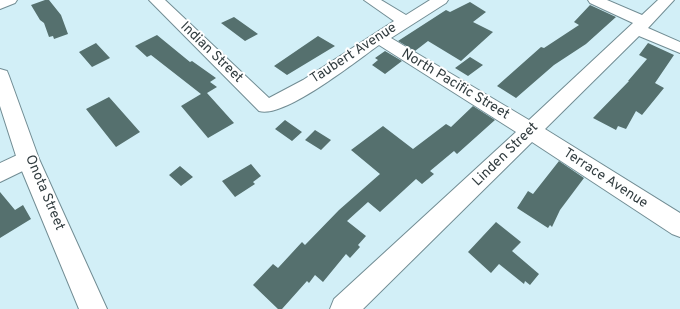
<!DOCTYPE html>
<html>
<head>
<meta charset="utf-8">
<style>
	body { margin:0 }
	canvas { display:block; background:#d2eff7 }
</style>
</head>
<body>
<canvas width="680" height="309"></canvas>
<script>
const g = document.querySelector('canvas').getContext('2d');
g.lineJoin = 'round';
function paint(path, color) { g.fillStyle = color; g.fill(path, 'evenodd'); }
function strokePath(path, color, width, dash) { g.strokeStyle = color; g.lineWidth = width; g.lineCap = dash ? 'butt' : 'round'; g.setLineDash(dash || []); g.stroke(path); }
function label(font, color, halo, rows, align = 'center') {
  g.font = font + ' Overpass,sans-serif'; g.lineWidth = 4; g.setLineDash([]); g.textBaseline = 'middle'; g.strokeStyle = halo; g.fillStyle = color; for (const [text, x, y, turn = 0] of rows) {
    g.save(); g.translate(x, y); g.rotate((+turn || 0) * Math.PI / 180); g.textAlign = isNaN(turn) ? turn : align; if (halo) g.strokeText(text, 0, 0); g.fillText(text, 0, 0); g.restore();
  }
}
paint(new Path2D(`
	M45 0H49L61 15 68 34 54 39 53 36 49 37 44 23 40 20 31 5Z
	M470 2 486 12 473 22 493 32 461 61 428 41 415 51 398 41 446 10 450 12Z
	M590 5 616 17 586 44 554 65 516 98 497 86 541 47 544 48 579 25 574 22Z
	M234 17 258 34 245 41 221 23Z
	M157 35 190 62 192 61 216 78 210 82 217 87 207 93 234 123 208 138 181 106 201 94 151 55 147 57 135 46Z
	M318 36 335 46 287 75 274 66Z
	M96 43 110 58 92 67 79 52Z
	M648 43 674 55 655 83 664 88 642 115 636 111 626 129 618 126 616 130 593 118 629 81H628L647 59 639 55Z
	M385 51 402 61 385 74 372 65 378 60 375 58Z
	M470 57 483 65 468 76 455 68Z
	M109 97 140 132 116 147 86 109Z
	M473 106 495 120 457 154 454 151 430 171 434 174 422 184 416 179 380 212 368 202 347 221 366 236 358 245 360 247 350 258 346 254 323 282 315 275 309 283 307 281 282 309H278L253 285 273 264 278 268 302 242 305 245 339 210 380 174 351 150 383 126 413 149 446 124 451 127Z
	M285 120 302 132 292 141 275 129Z
	M315 130 331 140 321 150 305 140Z
	M559 161 584 178 560 210 552 227 550 225 548 228 517 208 528 191 533 194Z
	M251 164 261 176 253 182 255 184 235 197 222 181Z
	M180 166 193 177 181 186 169 175Z
	M0 192 15 210 23 205 31 219 0 238Z
	M496 222 521 242 512 251 539 274 530 285 525 281 524 284 499 264 491 273 468 252Z`), '#55706e');
const minor = new Path2D(`
	M0 0H17L15 3 0 9Z
	M149 0H165L269 98 303 80 394 21 364 0H381L406 15 430 0H448L446 3 391 38 529 120 633 23 590 3 588 0H607L642 15 658 0H674L648 28 680 42V53L639 36 545 129 680 213V237L672 234 532 142 363 309H330L334 299 516 132 379 45C356 61 284 119 259 111Z
	M28 150 35 153 39 159 35 165 0 182V163Z`);
const tertiary = new Path2D(`
	M0 69 7 71 9 76 39 159 107 309H79L17 159 0 106Z`);
strokePath(minor, '#728d94', 2);
strokePath(tertiary, '#728d94', 2);
paint(minor, '#fff');
paint(tertiary, '#fff');
label('14px', '#323d40', '#fff', [
	["Indian Street",211,53,44],
	["Taubert Avenue",354,54,-33],
	["North Pacific Street",455,85,31],
	["Linden Street",506,155,-44],
	["Terrace Avenue",605,179,33],
	["Onota Street",44,193,67]
]);
</script>
</body>
</html>
